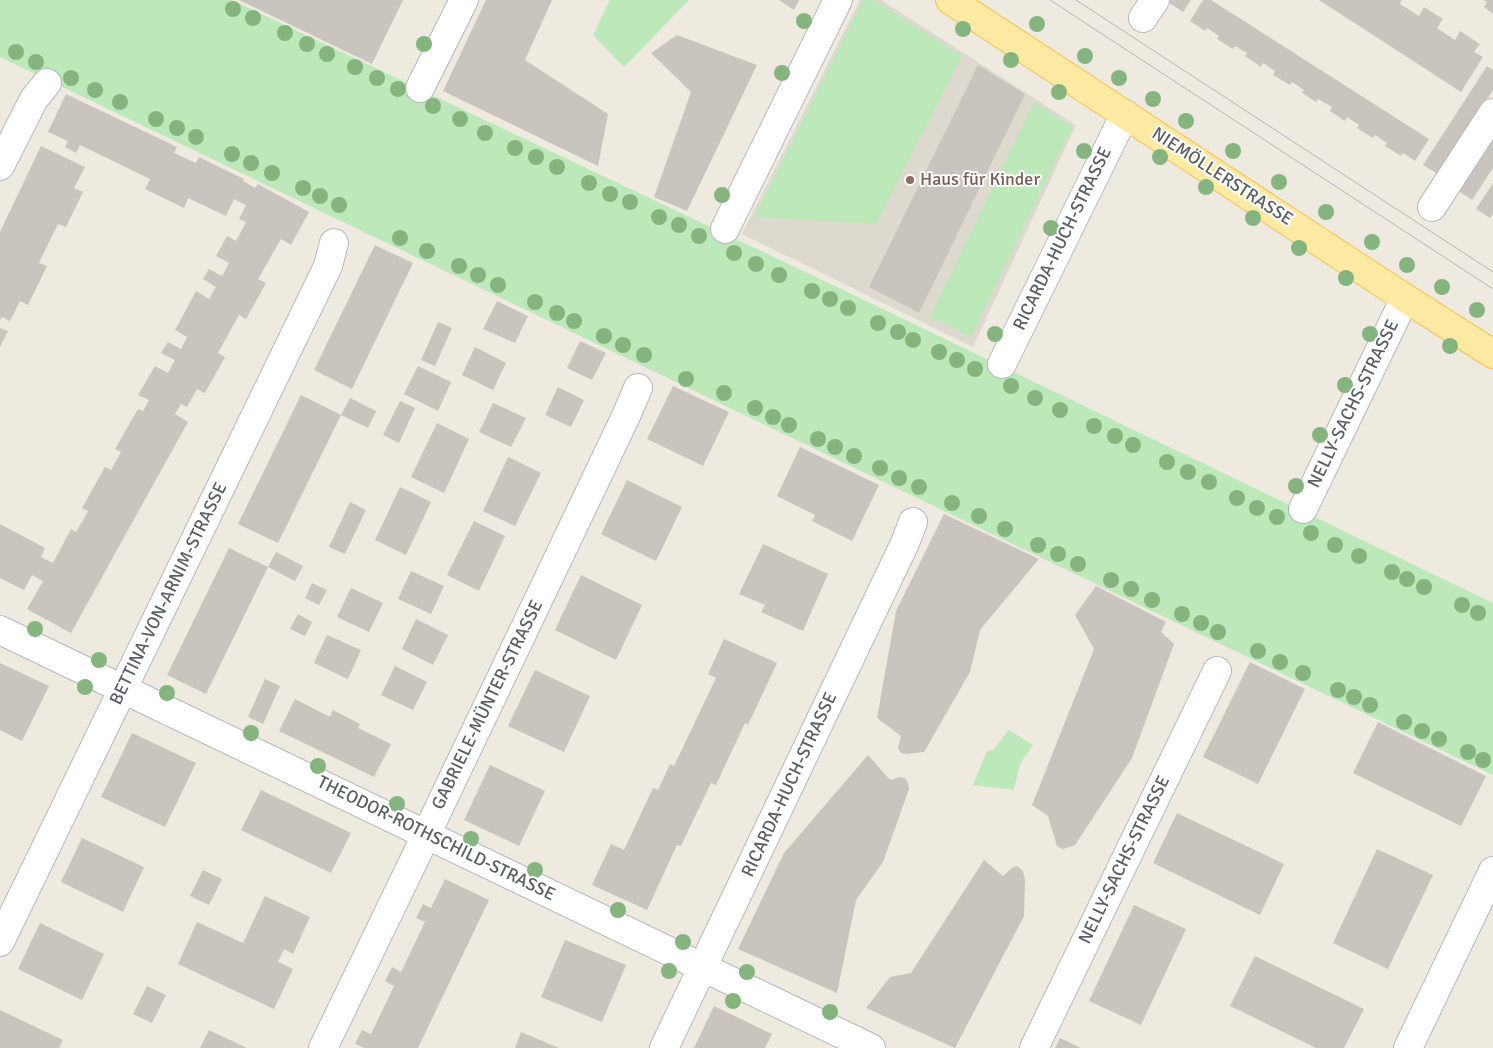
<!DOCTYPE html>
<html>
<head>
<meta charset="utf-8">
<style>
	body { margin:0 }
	canvas { display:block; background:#eeeae0 }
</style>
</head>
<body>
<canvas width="1493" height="1048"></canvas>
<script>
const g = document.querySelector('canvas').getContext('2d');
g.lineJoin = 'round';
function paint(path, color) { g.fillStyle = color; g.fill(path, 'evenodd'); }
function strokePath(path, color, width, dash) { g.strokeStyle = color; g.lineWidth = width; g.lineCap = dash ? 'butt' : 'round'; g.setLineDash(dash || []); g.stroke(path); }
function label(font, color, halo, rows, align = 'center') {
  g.font = font + ' Signika,sans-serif'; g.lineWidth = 4; g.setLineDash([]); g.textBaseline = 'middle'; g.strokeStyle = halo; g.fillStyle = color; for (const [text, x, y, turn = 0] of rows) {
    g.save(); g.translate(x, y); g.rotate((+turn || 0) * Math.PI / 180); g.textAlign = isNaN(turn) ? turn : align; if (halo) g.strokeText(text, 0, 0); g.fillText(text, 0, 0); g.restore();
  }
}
paint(new Path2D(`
	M860 0H881L1076 125 973 347 742 234Z`), '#ddd9cf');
paint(new Path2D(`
	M0 0H232L858 297 1493 603V775L0 57Z
	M610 0H689L624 67 593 35Z
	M863 0H874L962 56 876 224 754 217Z
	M1034 102 1072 127 971 337 930 317Z
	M1009 730 1033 745 1020 764 1014 790 973 785 987 751 993 750Z`), '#bde8ba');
paint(new Path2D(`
	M239 0H403L372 64Z
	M486 0H552L525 60 608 114 598 166 443 91Z
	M779 0H799L794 10Z
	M1169 0H1191L1183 12 1168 2Z
	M1203 0H1211L1429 139 1415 161 1403 153 1401 156 1385 146 1387 143 1375 135 1373 138 1357 128 1359 125 1347 117 1345 121 1330 111 1332 107 1318 99 1316 102 1302 93 1304 90 1292 82 1290 85 1273 75 1275 71 1263 63 1261 67 1245 56 1247 53 1235 46 1233 49 1217 39 1219 36 1207 28 1205 31 1190 21Z
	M1319 0H1402L1400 4 1419 16 1424 7 1443 19 1437 28 1455 40 1460 31 1480 44 1474 52 1483 57 1461 92Z
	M1483 0H1493V14L1484 7 1487 2Z
	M677 35 757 65 687 211 654 197 691 92 651 53Z
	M978 65 1025 94 919 313 869 287Z
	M1487 66 1493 70V90L1438 174 1423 165Z
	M66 94 177 147 174 153 196 163 199 157 244 179 243 181 255 188 258 184 309 212 291 245 281 239 258 279 266 283 246 319 239 315 229 333 218 353 225 357 205 393 197 389 187 407 181 404 175 414 188 422 71 633 27 609 43 581 32 575 24 590 0 578V524L45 548 41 557 53 563 71 529 76 532 82 522 88 511 82 508 105 467 111 470 121 452 115 449 138 409 143 411 149 400 138 395 155 366 168 373 175 360 161 353 168 342 181 349 187 337 175 330 196 291 209 299 216 287 203 279 209 269 222 276 229 263 216 256 227 236 236 241 246 222 239 219 246 205 234 199 226 216 188 198 184 208 145 189 150 179 80 145 76 153 65 147 68 141 48 132Z
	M1493 135V168L1472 200 1457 190Z
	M41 146 85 167 74 188 83 192 66 227 58 224 48 244 39 263 47 266 28 305 20 301 10 321 2 317 0 321V232Z
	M1493 183V214L1490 218 1476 209Z
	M375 245 413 263 352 389 314 370Z
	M497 301 528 316 515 343 483 329Z
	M438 322 452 328 435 366 421 360Z
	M0 328 8 331 0 347Z
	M580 341 606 353 592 380 567 368Z
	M475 347 506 363 493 390 462 375Z
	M418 366 451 382 438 411 404 394Z
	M673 386 729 412 703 466 647 439Z
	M558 387 584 400 571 427 545 415Z
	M301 395 341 415 278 543 238 524Z
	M350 398 376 411 368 428 341 415Z
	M400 401 415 408 399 443 383 435Z
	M493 403 526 418 511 447 479 432Z
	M437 423 469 439 444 493 411 477Z
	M800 447 879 485 852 541 812 521 815 515 777 496Z
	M508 457 541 473 515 526 483 511Z
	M627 480 682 507 656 561 601 534Z
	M400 487 431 502 406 555 375 540Z
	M350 502 366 510 345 554 329 547Z
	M944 514 1039 559 980 630 970 672 924 752 906 754 901 753 898 748 901 736 877 718 896 611Z
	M474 521 505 536 479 591 447 575Z
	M763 544 828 574 803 631 761 612 765 605 739 594Z
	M229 548 268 567 206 694 167 675Z
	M276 552 303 566 295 581 268 567Z
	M411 571 444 586 431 614 398 599Z
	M581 575 642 605 616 660 555 630Z
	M312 583 327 590 319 605 305 598Z
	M1096 586 1166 622 1161 632 1174 644 1132 758 1075 845 1063 849 1057 846 1048 816 1032 805 1094 649 1075 615Z
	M351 588 383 603 369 632 337 617Z
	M298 614 312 622 305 636 290 629Z
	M416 619 448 635 433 665 402 649Z
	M327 635 361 650 348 679 314 663Z
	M724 639 777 663 748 725 745 723 716 785 711 783 681 846 677 845 647 910 592 885 611 844 624 850 653 788 658 790 670 764 674 766 716 678 708 674Z
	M1250 662 1305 689 1258 784 1203 757Z
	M0 663 49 686 22 741 0 730Z
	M395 666 427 682 413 710 381 695Z
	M535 670 590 696 564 752 508 726Z
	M265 679 280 686 263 724 248 717Z
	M295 699 330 717 333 710 360 724 358 728 391 744 374 777 279 731Z
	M1378 722 1486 776 1461 826 1353 773Z
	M132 733 196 763 165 827 101 797Z
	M868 755 890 780 901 777 906 779 908 783 909 789 883 862 856 900 837 993 738 949 784 853Z
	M490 765 545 791 519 846 464 820Z
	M261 790 351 833 331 873 241 830Z
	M1177 813 1284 864 1260 915 1153 863Z
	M82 838 144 867 123 912 61 882Z
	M1377 849 1433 875 1388 969 1333 943Z
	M984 860 1003 876 1012 868 1017 866 1023 871 1025 880 1024 916 955 1048 866 1008 890 977 911 973Z
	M203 870 222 879 209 905 190 896Z
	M445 879 489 900 418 1048H365L355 1044 362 1030 371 1034 394 986 385 981 392 967 401 972 425 922 416 918 423 904 431 908Z
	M265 896 310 917 293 954 284 949 278 962 293 969 274 1009 178 964 197 922 243 943Z
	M1134 905 1186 929 1141 1025 1089 1001Z
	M40 923 104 954 82 1000 18 969Z
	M565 940 626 965 602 1022 541 997Z
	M1255 956 1364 1009 1344 1048H1316L1230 1006Z
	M147 986 166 995 152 1023 133 1014Z
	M714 1006 772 1034 765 1048H694Z
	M0 1010 63 1040 59 1048H0Z
	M209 1030 247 1048H200Z
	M521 1032 559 1048H515Z
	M1060 1038 1081 1048H1055Z`), '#c9c4bd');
const minor = new Path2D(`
	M1143 18 1155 0
	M420 88 464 0
	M0 166 34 99 47 83
	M1432 207 1493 113
	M725 229 838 0
	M1002 364 1125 114
	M1303 509 1405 298
	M0 630 871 1048
	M0 942 328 266 334 243
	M323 1048 416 856 626 416 638 388
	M664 1048 905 543 913 522
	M1034 1048 1217 671
	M1408 1048 1493 871`);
const major = new Path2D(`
	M950 0 1405 298 1493 354`);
strokePath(minor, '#b6babf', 30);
strokePath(major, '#fdbe4a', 30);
strokePath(minor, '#fff', 28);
strokePath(major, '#ffeaa4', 28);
strokePath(new Path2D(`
	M1050 0 1493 289
	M1076 0 1493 272`), '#b3b4b4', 1);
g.fillStyle = '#85b47e';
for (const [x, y] of [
	[233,9],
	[253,18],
	[804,21],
	[1037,24],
	[963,29],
	[285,33],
	[307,44],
	[424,44],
	[16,52],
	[327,54],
	[1085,56],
	[1011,60],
	[36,62],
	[355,67],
	[782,73],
	[71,78],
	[377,78],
	[1119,78],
	[398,89],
	[95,90],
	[1059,92],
	[1153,99],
	[120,102],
	[433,106],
	[156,119],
	[460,119],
	[1186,121],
	[177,128],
	[485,133],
	[196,137],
	[515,148],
	[1084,151],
	[1233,151],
	[232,154],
	[536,157],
	[1160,157],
	[251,163],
	[557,167],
	[272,173],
	[1279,182],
	[589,183],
	[1206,187],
	[303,188],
	[610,194],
	[722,195],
	[320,196],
	[630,202],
	[339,205],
	[1326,212],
	[659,217],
	[1253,218],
	[679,225],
	[1051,228],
	[699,236],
	[400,238],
	[1372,242],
	[1299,248],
	[427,251],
	[734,253],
	[756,264],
	[1407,265],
	[459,266],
	[478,275],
	[779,275],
	[1346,278],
	[498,285],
	[1442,287],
	[812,291],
	[830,299],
	[535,302],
	[848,308],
	[1477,310],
	[557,313],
	[574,321],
	[878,323],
	[898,332],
	[995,334],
	[1370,334],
	[604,336],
	[913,340],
	[623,345],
	[1450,346],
	[939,352],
	[644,355],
	[957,360],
	[975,369],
	[686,379],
	[1345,385],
	[1011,386],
	[724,393],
	[1035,398],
	[755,408],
	[1060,410],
	[773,417],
	[789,425],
	[1094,426],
	[1320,435],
	[1115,436],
	[818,439],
	[1133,445],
	[835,447],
	[854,456],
	[1167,462],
	[880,468],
	[1188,472],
	[899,478],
	[1209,482],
	[1296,486],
	[919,487],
	[1237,498],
	[952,503],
	[1257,508],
	[979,516],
	[1277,517],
	[1005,529],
	[1311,533],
	[1038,545],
	[1335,545],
	[1058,554],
	[1359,556],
	[1078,564],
	[1392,572],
	[1407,579],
	[1111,580],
	[1424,587],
	[1131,589],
	[1152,600],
	[1462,605],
	[1478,613],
	[1182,614],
	[1201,623],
	[35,629],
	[1218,632],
	[1258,651],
	[99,660],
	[1280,662],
	[1303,673],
	[85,687],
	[1338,690],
	[167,693],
	[1354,697],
	[1370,705],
	[1404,722],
	[1422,731],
	[251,733],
	[1439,739],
	[1468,752],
	[1483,760],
	[318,766],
	[397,804],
	[471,839],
	[535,870],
	[618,910],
	[683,942],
	[669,971],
	[747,972],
	[733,1001],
	[830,1012]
]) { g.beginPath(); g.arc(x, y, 8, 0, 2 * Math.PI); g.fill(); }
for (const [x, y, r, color] of [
	[910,180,5,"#8d6e63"]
]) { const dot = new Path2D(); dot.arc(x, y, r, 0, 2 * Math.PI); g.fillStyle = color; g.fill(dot); strokePath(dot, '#fff', 2); }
label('18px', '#595e63', '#fff', [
	["NIEMÖLLERSTRASSE",1222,177,33],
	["RICARDA-HUCH-STRASSE",1063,239,-64],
	["NELLY-SACHS-STRASSE",1354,404,-64],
	["BETTINA-VON-ARNIM-STRASSE",169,594,-64],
	["GABRIELE-MÜNTER-STRASSE",488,705,-64],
	["RICARDA-HUCH-STRASSE",790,785,-65],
	["THEODOR-ROTHSCHILD-STRASSE",436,839,26],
	["NELLY-SACHS-STRASSE",1125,860,-64]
]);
label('18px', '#785e54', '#fff', [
	["Haus für Kinder",920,180]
], 'left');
</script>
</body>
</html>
